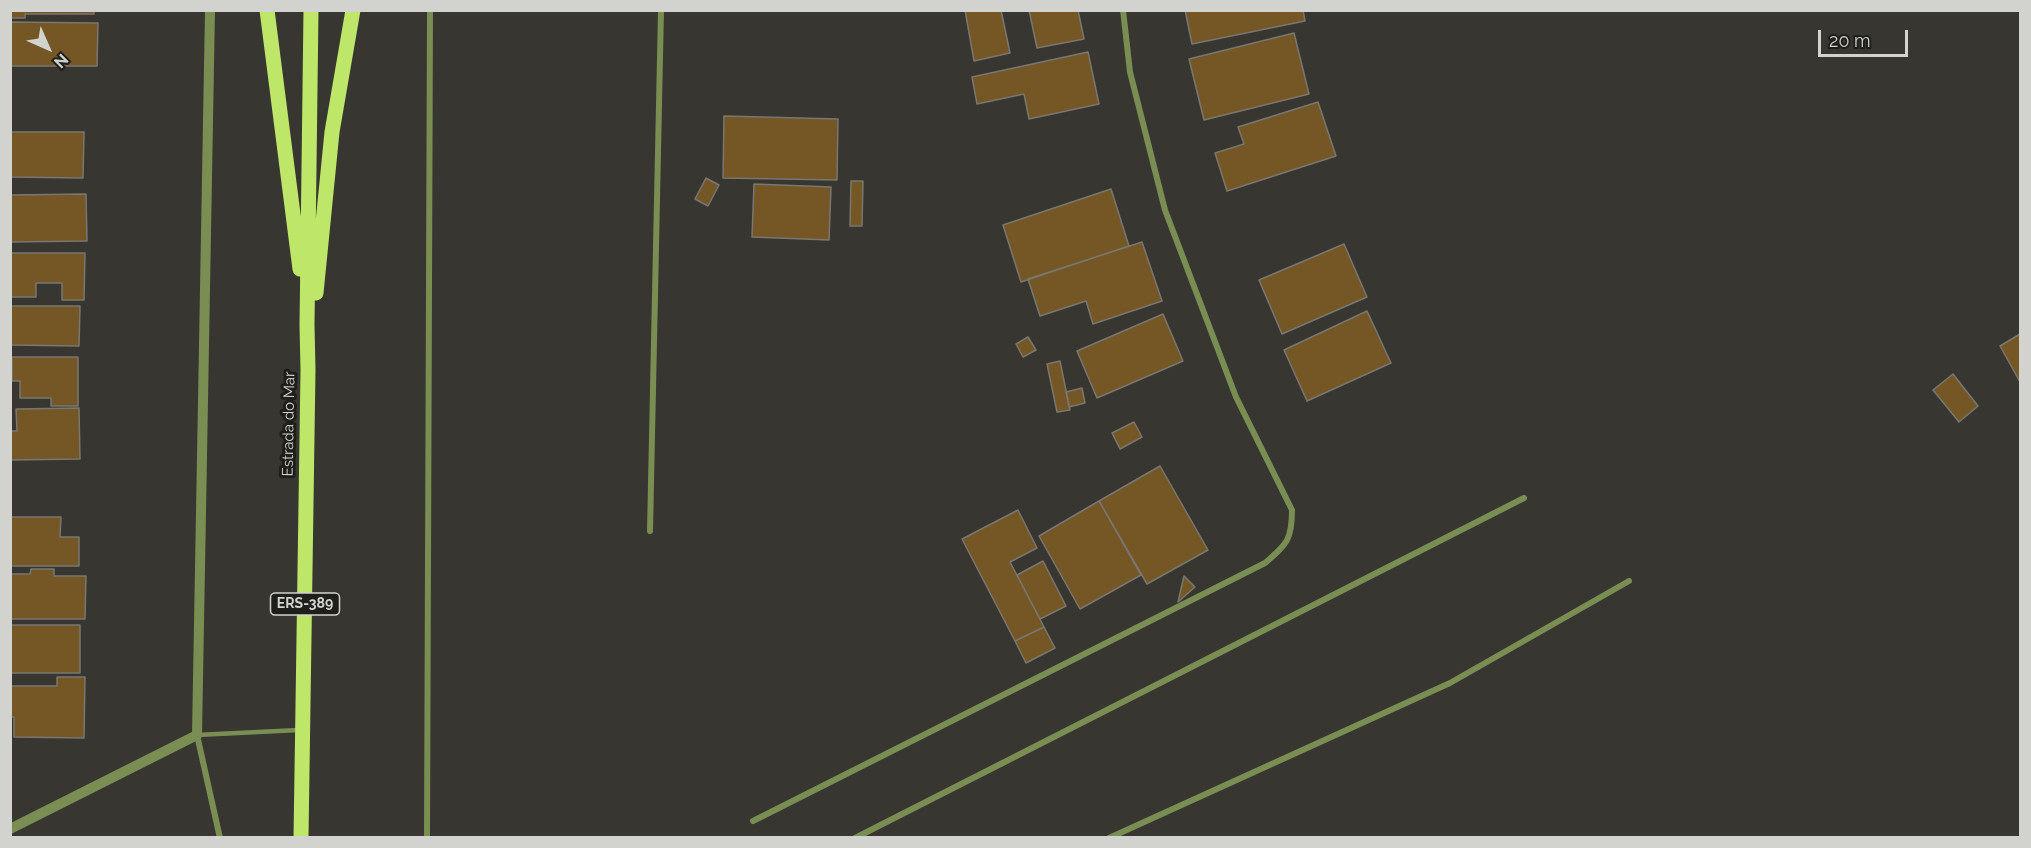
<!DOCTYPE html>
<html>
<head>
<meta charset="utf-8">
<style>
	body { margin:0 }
	#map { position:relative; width:2031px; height:848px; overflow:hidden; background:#373631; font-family:Raleway,sans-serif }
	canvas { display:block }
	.frame { position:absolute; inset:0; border:12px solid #d2d2cf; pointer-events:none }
	.north { position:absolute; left:18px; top:18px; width:60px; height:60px; -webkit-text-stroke:4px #1e1e1b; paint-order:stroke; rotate:135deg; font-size:16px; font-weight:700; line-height:24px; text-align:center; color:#d2d2cf }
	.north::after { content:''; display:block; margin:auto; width:21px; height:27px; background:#d2d2cf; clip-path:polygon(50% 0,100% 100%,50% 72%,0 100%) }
	.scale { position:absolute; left:1818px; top:30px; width:90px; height:27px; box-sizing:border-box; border:3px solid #d2d2cf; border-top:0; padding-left:8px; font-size:18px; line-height:21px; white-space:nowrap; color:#d2d2cf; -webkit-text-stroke:4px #1e1e1b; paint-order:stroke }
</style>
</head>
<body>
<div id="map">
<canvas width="2031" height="848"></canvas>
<div class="frame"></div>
<div class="north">N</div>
<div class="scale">20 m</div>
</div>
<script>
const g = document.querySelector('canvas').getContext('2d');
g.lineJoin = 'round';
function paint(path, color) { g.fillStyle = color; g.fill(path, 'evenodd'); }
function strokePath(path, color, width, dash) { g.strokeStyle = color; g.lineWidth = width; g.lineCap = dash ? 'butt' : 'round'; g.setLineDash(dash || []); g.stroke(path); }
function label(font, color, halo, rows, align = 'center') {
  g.font = font + ' Raleway,sans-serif'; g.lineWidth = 6; g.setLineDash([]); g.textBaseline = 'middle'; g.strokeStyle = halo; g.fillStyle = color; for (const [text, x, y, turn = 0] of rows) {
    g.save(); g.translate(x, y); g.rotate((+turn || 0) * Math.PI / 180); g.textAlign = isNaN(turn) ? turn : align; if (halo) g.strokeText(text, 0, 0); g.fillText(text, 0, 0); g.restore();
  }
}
const building = new Path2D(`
	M10 10H94V14H25V18H10Z
	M965 10H1001L1010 53 974 61Z
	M1029 10H1078L1084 39 1037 48Z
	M1185 10H1303L1305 21 1192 44Z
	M10 22 98 23 97 66H10Z
	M1294 33 1309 94 1204 120 1189 59Z
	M1088 52 1099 104 1029 119 1024 94 977 104 972 77Z
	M1318 102 1336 156 1227 191 1215 153 1244 144 1238 127Z
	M724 116 838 119 837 180 723 178Z
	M10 132H84L83 178 10 177Z
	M706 178 719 185 708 206 695 199Z
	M851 181H863L862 226H850Z
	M754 184 831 187 829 240 752 237Z
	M1111 189 1129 246 1021 282 1003 225Z
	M86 194 87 241 10 242V195Z
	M1142 242 1162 301 1093 324 1086 301 1040 316 1028 279Z
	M1344 244 1367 297 1282 334 1259 280Z
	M10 253H85L84 300H62V283H36V297H10Z
	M10 306H80L79 346 10 345Z
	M1367 311 1391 363 1307 401 1284 350Z
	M1163 314 1183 361 1097 398 1077 351Z
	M2020 334V382L2000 346Z
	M1028 337 1036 350 1023 357 1016 344Z
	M12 357H78V406H51V398H20V381H12Z
	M1060 361 1070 410 1057 412 1047 364Z
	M1953 374 1978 406 1959 422 1933 390Z
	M1082 388 1085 403 1069 407 1066 392Z
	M79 408 80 459 10 460V431H17L16 409Z
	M1134 422 1142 437 1120 449 1112 433Z
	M1160 466 1208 550 1147 584 1099 501Z
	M1099 501 1141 575 1080 609 1039 536Z
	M1018 510 1037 548 1010 562 1044 627 1015 641 962 539Z
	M10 517H61L60 537H79V566H10Z
	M1043 561 1066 606 1040 619 1017 575Z
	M31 569H54V576H86L85 619H10V574H30Z
	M1184 576 1195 587 1178 602Z
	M10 625H80V673H10Z
	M1044 627 1055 648 1026 663 1015 641Z
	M57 677H85L84 738 14 737V717H10V686H57Z`);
paint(building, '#745725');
strokePath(building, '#7a7772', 1.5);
strokePath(new Path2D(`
	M197 735 299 730`), '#7a8e54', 4.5);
strokePath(new Path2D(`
	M650 531 661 10
	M197 735 220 838
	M753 821 1265 563C1287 544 1292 540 1292 510L1236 397 1165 210 1130 72 1123 10
	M427 838 430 10
	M855 838 1524 498
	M1109 838 1450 683 1629 581`), '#7a8e54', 6);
strokePath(new Path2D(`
	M10 829 197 735 210 10`), '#7a8e54', 10);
strokePath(new Path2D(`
	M267 10 300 269
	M316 293 332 132 353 10
	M301 838 308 370 307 325 311 10`), '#bee668', 15);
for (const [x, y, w] of [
	[305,604,69]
]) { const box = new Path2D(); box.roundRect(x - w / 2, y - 11, w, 22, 4.5); g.fillStyle = '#1e1e1b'; g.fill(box); strokePath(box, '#d2d2cf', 1.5); }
label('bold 14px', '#d2d2cf', null, [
	["ERS-389",305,604]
]);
label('15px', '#d2d2cf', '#1e1e1b', [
	["Estrada do Mar",289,424,-89]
]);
</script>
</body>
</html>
